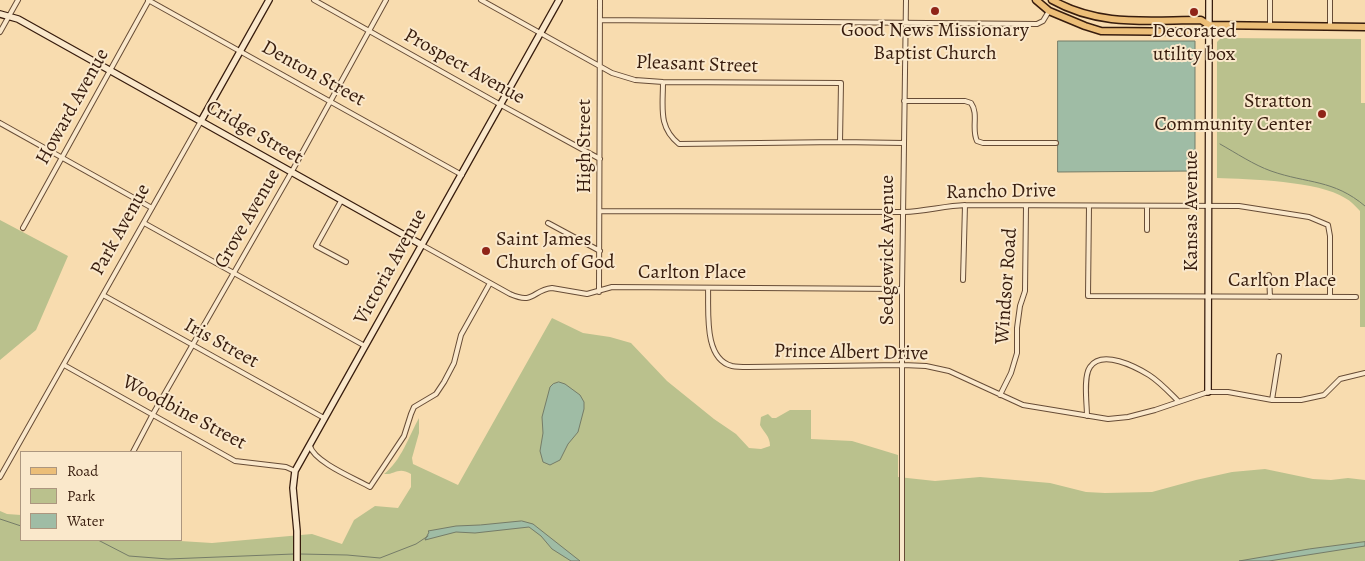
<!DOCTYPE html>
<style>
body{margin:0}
#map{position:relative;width:1365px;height:561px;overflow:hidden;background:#f8dcaf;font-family:Alegreya,serif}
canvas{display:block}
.legend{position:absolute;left:20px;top:451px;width:162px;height:90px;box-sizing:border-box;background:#fae8cb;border:1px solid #ac967f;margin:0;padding:6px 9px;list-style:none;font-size:15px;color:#371c0d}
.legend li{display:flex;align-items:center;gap:10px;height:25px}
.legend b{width:25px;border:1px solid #ac967f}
</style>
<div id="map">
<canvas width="1365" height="561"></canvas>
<ul class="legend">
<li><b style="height:6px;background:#ecbe78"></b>Road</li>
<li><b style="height:14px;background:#bac18d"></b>Park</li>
<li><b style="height:14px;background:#9fbca5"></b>Water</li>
</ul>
</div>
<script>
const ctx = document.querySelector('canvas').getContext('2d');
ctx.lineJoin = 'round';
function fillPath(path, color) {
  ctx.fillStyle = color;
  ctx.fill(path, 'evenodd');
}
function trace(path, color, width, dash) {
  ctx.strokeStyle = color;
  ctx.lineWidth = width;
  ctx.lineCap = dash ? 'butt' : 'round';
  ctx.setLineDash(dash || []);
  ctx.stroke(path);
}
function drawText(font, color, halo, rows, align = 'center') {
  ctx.font = font + ' Alegreya,serif';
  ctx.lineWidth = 4;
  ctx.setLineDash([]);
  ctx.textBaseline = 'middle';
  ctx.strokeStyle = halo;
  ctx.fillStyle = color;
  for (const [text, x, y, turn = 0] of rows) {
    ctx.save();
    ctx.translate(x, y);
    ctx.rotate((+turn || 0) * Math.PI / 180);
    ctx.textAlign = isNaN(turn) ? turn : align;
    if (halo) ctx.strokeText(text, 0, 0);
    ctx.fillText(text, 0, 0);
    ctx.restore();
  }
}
const green = new Path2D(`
 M1221,38L1361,39V103H1365V327H1360V211C1355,206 1351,201 1345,198C1319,181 1249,179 1217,178V42Z
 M0,220L68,256L36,330L0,360Z
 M552,318L583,333L610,337L631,343L667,381L714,419L736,434L749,448L761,449L770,446C770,436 764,433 760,425L761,417L768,414L772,418H776L790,410H811V439L852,441L898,455V477L935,481L980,477L1050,483L1086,492L1105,493L1152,492L1196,480L1232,472L1265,469L1313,479L1331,480L1348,478L1365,480V561H0V511L7,514L21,515V540H164L212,543L312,534L342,544L354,520L375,506L398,508L411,487V474C398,466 395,475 384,474C401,461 409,436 419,418V433L412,458L413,464L458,485Z`);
const water = new Path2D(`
 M1058,41H1195V171L1058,172Z
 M559,382L565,384L580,395L584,402V409L578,432L568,444L560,460L550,465L543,462L540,451L543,433L542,417L550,387L553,384Z
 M522,521L533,524L580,561H571L552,549L541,536L529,527L475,533L456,532L425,540L429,532L428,531L456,526L480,525Z
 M1365,542V546L1269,561H1239L1309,549Z`);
const stream = new Path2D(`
 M1220,144C1236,153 1254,165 1271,171C1308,184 1333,179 1365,206
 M0,519L21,526
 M98,540L129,556L168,559L294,554
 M300,554L347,555L380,558L416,544L428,536`);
const street = new Path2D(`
 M148,0L462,175
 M314,0L501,105L600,159
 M481,0L612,73L635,80L663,82L841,83L840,142
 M601,20L1037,24L1043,21L1049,11
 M1270,26V0
 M1330,27V0
 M0,32L18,0
 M663,82C663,108 658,127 679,144L840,142L904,143
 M904,101H965L971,103C979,114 971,129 977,141L983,143H1056
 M0,123L152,208
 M341,201L316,246L346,262
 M1089,206L1088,296L1356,297
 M600,211L904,212C925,211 945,206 965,205L1239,206L1309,217L1328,225L1330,236V296
 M144,223L365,346
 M548,223L600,251
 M23,228L149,0
 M1147,230V206
 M422,245L510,294C535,305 532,290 552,288L587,294L612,287L902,289
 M1269,275L1270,297
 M963,280L965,205
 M708,288C709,310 703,359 732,366C737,367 743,367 748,367L903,365L926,366L949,371L1023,405L1108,419L1128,417L1155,410L1208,392H1228L1272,400H1301L1324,395L1340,379L1365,373
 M599,292L600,0
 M103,295L324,418
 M64,365L235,461L286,467L295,471
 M1000,395L1011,373L1017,353V328L1020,306L1025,291L1026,206
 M1272,400L1279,356
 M1087,416C1087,404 1083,377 1090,367C1102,349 1136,367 1149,375C1160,382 1169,392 1178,401
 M310,446C314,462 356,479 370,487L404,436L411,414L414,407L436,394L444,382L454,363L461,335L490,283
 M133,452L153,414L291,173L386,0
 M0,477L201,121
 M902,561V289L906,0`);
const secondary = new Path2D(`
 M0,14L18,19L422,245
 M201,121L269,0
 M1208,392L1209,0
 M297,561V531L293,488L295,471L559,0`);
const primary = new Path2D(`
 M1036,0L1049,11L1085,26L1101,31L1202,32L1209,25L1365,27
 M1052,0C1100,27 1147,20 1201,20L1209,25`);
const markers = [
 [935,11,5,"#8f2418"],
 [1194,12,5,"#8f2418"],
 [1322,114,5,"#8f2418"],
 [486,251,5,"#8f2418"]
];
const poiNames = [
 ["Good News Missionary",935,31],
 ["Baptist Church",935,54],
 ["Decorated",1194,32],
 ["utility box",1194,55],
 ["Stratton",1312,102,"right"],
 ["Community Center",1312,125,"right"],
 ["Saint James",496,240,"left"],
 ["Church of God",496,263,"left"]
];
const streetNames = [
 ["Pleasant Street",697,65,2],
 ["Prospect Avenue",464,67,29],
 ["Denton Street",313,74,29],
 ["Howard Avenue",73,107,-61],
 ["Cridge Street",254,133,30],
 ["High Street",585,146,-90],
 ["Rancho Drive",1001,192,-1],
 ["Kansas Avenue",1192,211,-90],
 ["Grove Avenue",248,219,-60],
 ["Park Avenue",121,230,-61],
 ["Sedgewick Avenue",888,250,-90],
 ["Victoria Avenue",391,267,-61],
 ["Carlton Place",692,273],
 ["Carlton Place",1282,281],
 ["Windsor Road",1007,286,-86],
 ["Iris Street",221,344,29],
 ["Prince Albert Drive",851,353,1],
 ["Woodbine Street",184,413,28]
];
fillPath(green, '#bac18d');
fillPath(water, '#9fbca5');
trace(water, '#757c68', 1);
trace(stream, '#757c68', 1);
trace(street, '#674c36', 6);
trace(secondary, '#371c0d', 8);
trace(primary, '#371c0d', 9);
trace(street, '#fae8cb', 4);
trace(secondary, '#fae8cb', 5.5);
trace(primary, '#ecbe78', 6);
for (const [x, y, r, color] of markers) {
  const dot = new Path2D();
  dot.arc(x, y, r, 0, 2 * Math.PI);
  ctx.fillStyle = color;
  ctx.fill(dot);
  trace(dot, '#fae8cb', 2);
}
drawText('20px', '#371c0d', '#fae8cb', poiNames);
drawText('20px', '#371c0d', '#fae8cb', streetNames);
</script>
